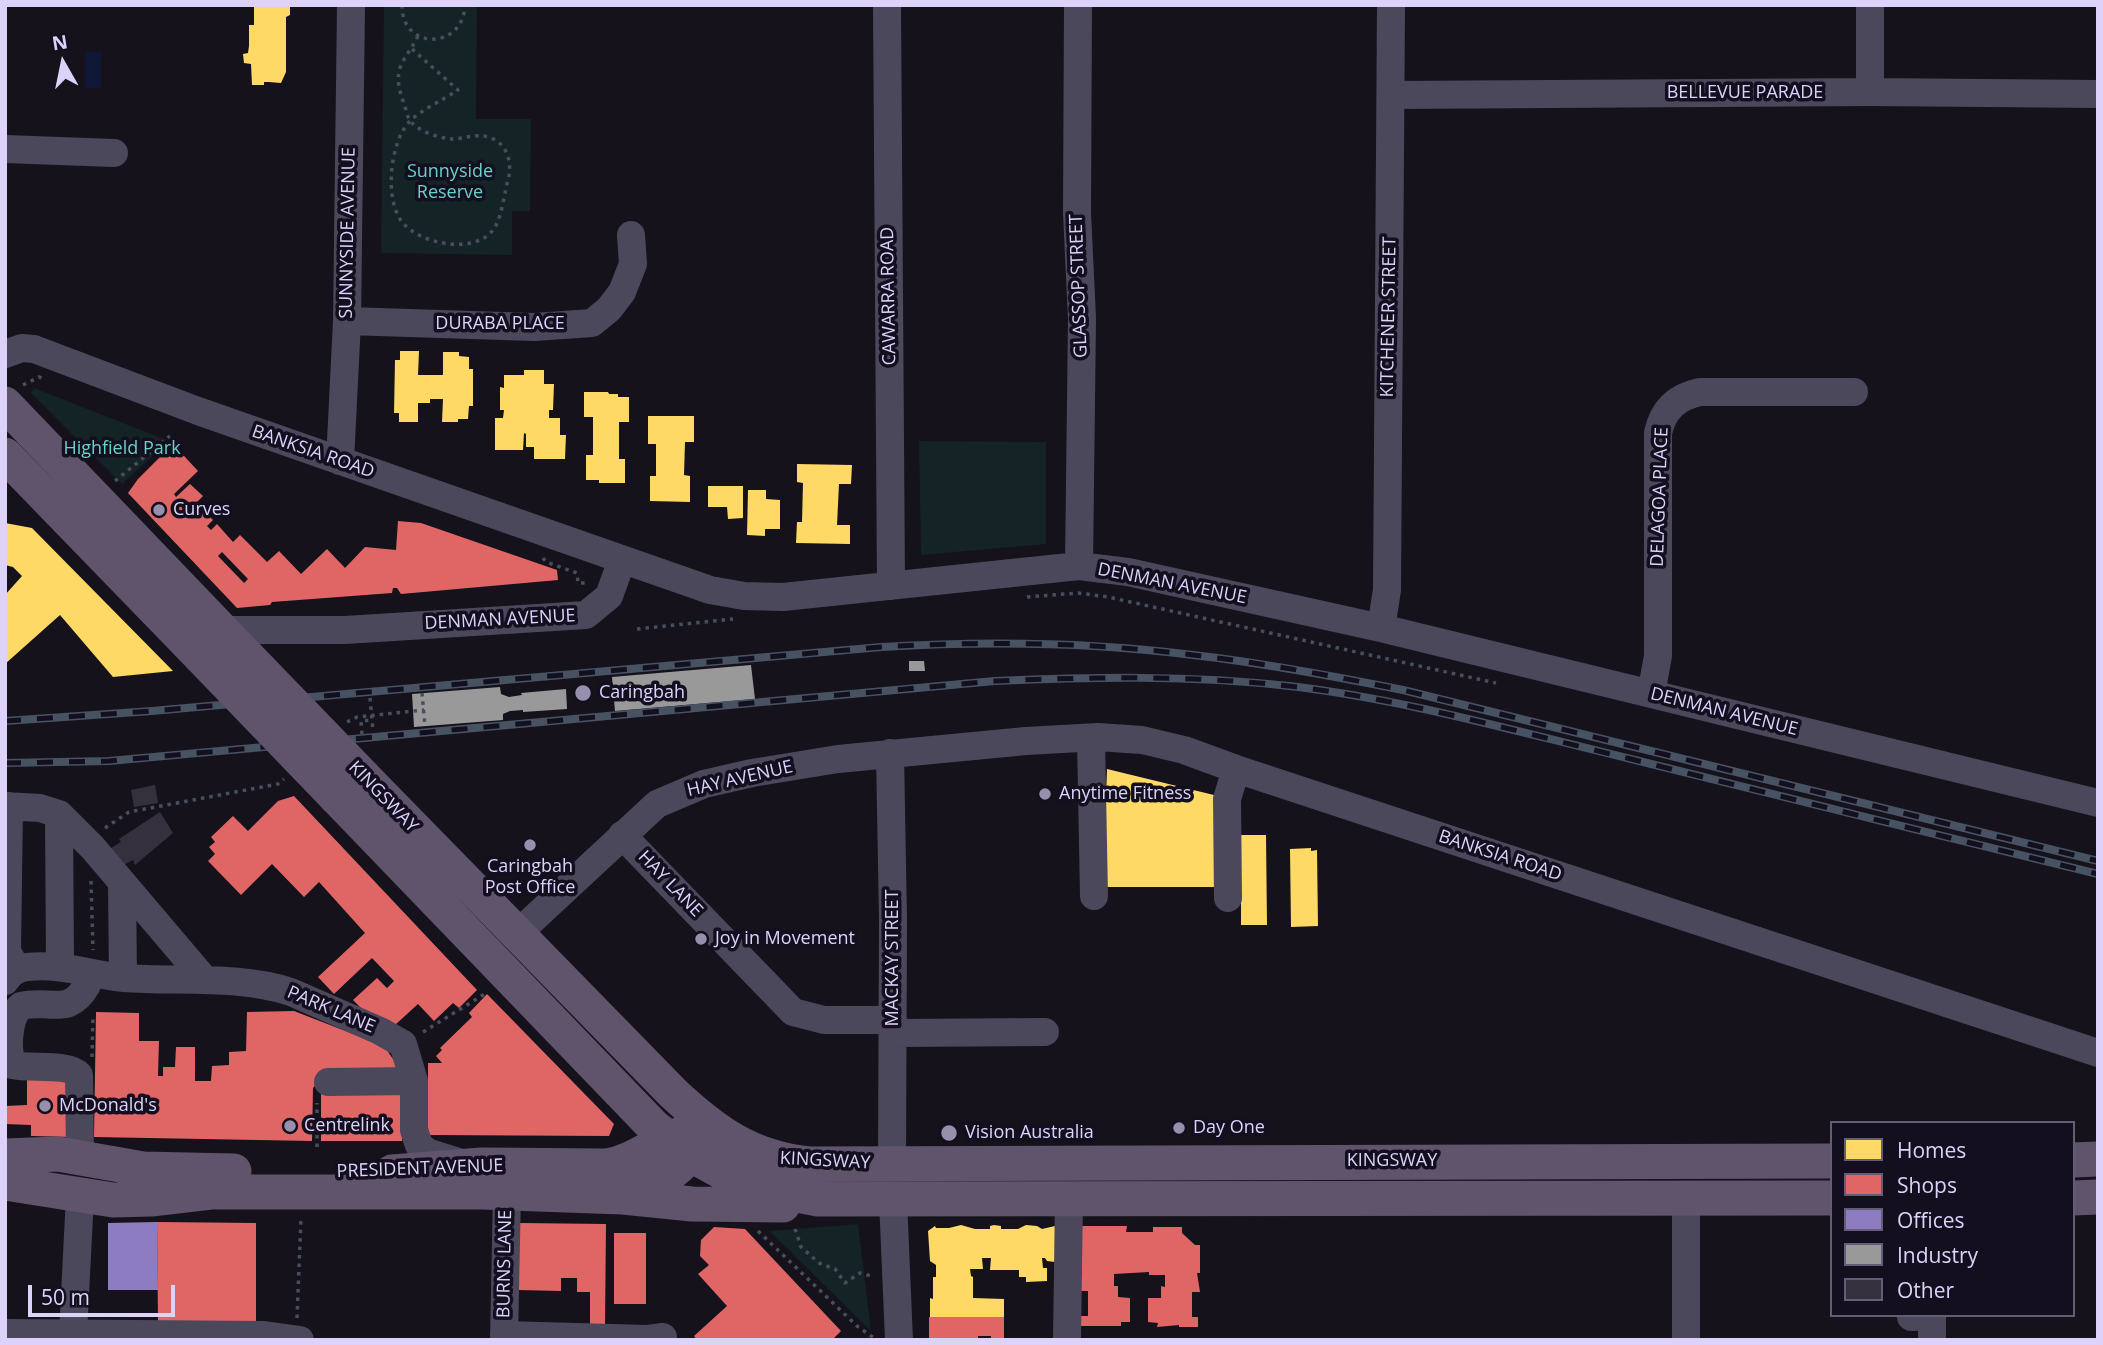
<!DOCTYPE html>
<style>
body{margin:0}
#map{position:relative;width:2103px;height:1345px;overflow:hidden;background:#15121c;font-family:"Open Sans",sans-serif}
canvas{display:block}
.frame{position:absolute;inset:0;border:7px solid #ddd2fa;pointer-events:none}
.legend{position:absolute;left:1830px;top:1121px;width:245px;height:196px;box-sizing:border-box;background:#140f1f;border:2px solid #645d77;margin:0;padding:9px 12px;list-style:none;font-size:21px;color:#ddd2fa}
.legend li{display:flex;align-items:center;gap:14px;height:35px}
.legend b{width:35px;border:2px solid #645d77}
.north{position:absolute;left:28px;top:28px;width:70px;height:70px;-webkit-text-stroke:5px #140f1f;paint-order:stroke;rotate:351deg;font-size:19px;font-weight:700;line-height:28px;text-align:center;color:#ddd2fa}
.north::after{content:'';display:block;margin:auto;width:24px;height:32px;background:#ddd2fa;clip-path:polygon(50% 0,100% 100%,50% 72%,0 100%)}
.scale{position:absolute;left:28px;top:1285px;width:147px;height:32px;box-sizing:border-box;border:4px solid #ddd2fa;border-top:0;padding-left:9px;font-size:21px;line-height:24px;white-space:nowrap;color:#ddd2fa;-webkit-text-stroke:5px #140f1f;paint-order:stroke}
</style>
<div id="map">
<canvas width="2103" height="1345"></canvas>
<div class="frame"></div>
<ul class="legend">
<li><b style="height:19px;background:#ffd966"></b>Homes</li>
<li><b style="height:19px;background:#e06666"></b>Shops</li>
<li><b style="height:19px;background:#8e7cc3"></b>Offices</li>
<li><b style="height:19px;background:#999"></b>Industry</li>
<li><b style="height:19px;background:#35303e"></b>Other</li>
</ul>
<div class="north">N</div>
<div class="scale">50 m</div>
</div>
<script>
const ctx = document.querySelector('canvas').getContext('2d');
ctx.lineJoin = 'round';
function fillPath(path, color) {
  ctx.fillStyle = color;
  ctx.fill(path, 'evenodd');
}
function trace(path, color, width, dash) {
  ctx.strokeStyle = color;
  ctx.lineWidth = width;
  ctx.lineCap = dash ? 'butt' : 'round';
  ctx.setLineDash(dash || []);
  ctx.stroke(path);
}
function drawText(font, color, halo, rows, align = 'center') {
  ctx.font = font + ' "Open Sans",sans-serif';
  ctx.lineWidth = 7;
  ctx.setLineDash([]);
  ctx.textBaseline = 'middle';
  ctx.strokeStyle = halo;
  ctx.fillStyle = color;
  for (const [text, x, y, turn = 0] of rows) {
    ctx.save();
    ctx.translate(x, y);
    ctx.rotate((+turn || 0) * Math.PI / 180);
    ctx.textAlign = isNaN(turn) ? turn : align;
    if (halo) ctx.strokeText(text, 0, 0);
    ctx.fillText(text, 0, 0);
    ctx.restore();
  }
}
const green = new Path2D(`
 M384,5H477L476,119H531L530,211H512V255L381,253Z
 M34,388L169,441L122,484L31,393Z
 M919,441L1046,442V544L921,555Z
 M858,1224L871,1331L769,1231Z`);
const water = new Path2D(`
 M85,52H101V88H85Z`);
const homes = new Path2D(`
 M254,5H290V15L286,17V72L281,83L269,82H264V85H252L251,64L244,63L243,54L248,53L249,46V25H254Z
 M400,351H419L418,375H443V352H459V356L469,357V369H473V406H469L468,419H458V422H442L443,399H430V403H418V422H399V413H394L395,360H400Z
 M524,370H544V384H554L553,410H549V418H560V435H566L565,459H534V447H526V434L524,433L523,450H495V418H503L504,410H500V387L504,388V375H524Z
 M584,392H608L609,394H618V397H629V422H619V459H625V483H599V480H586V455H593V417H584Z
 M648,416H694V442H685L684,475L690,476V502L650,501V476H656V444H648Z
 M797,464L852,465L851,484H839L837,525H850V544L796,543L797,522H802L803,483L797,482Z
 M708,486H743V518L728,519L727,507H708Z
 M748,490H766V499L780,500V529H765V536L747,535Z
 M5,523L32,528L173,671L113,677L60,615L5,664V595L22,576L13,567L5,565Z
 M1107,769L1218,796L1219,887H1103Z
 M1241,835H1266L1267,925H1241Z
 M1311,848V851L1317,850L1318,926L1291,927L1290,849Z
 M961,1225L975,1229H990V1226L994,1225L1001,1226V1229H1018L1026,1225L1037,1226L1042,1229L1055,1226V1262L1047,1261L1045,1258H1042L1043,1268H1047V1281L1026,1282V1277H1019V1270H990L991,1258H982L983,1269H970L971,1276L973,1277V1298L1004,1299V1317H930V1298L933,1299V1277H936V1265L930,1261L928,1231L935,1226L936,1228H949Z
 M734,1235L821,1326L809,1340H788L710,1257Z`);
const shops = new Path2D(`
 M173,444L198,471L174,494L176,497L190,484L203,496L196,503L213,520L207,526L211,530L217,524L233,542L240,535L267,562L279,551L301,574L327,549L345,568L365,547L396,550L398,521L421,523L557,570L558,580L401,594L397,588H393L392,593L272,602L270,605L237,608L128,493L138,479ZM222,552L248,579L244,583L218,556Z
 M294,796L477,990L459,1008L453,1003L434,1021L418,1004L395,1025L365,1012L353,1000L377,978L387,988L394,981L372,958L334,994L318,977L365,933L319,882L304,897L272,864L241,895L208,861L215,854L209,847L215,842L211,837L233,816L248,831L278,801Z
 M487,994L614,1124L609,1136L428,1135V1063H442L436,1056L442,1050L440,1048L472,1017L469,1013Z
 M294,1011L384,1046L402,1072L320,1080L313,1088L312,1141L94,1137L96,1012L139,1013V1041H159L158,1076H163V1067H175L176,1047H195V1081H211L212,1066L229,1065V1052L246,1051L247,1012Z
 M27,1074L73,1075V1137L31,1136V1125L5,1124V1106L27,1105Z
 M321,1091H402V1141H321Z
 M157,1222L256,1223V1323L158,1322Z
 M519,1223L606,1224L605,1326H590V1292H577V1278H561V1291L518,1290Z
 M1080,1226H1127L1126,1232H1153V1227H1182V1233L1195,1245H1200V1273H1197L1200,1292H1192V1317H1198V1327H1179V1325L1157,1327L1158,1323L1148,1322V1298H1161V1286L1165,1287V1275H1149V1272L1114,1274V1286H1118V1297L1130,1298V1322H1121V1326H1080V1316H1088V1291H1079L1082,1272H1080Z
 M714,1227L745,1229L841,1331L832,1340H697L694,1336L727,1306L698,1274L709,1265L700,1256L701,1240Z
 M614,1233H646V1304H614Z
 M929,1317H1004V1340H991V1336H978V1340H929Z`);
const offices = new Path2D(`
 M157,1222L158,1290H108V1223Z`);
const industry = new Path2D(`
 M909,661H924L925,671H909Z
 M751,665L755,699L615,711L612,677Z
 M500,687L501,694L509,697L522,695L521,693L566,689L567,709L523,712V710L510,711L503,714V720L414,727L412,694Z`);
const building = new Path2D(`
 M155,785L158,803L134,807L131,790Z
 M160,812L173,833L135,865L133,860L122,866L111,848L121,842L119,839Z`);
const path = new Path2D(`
 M402,5C401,50 463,51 465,5
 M412,49L458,90C443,100 422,109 409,122C390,143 384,199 402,222C420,244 474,255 493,230C502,218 504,194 508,180C513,163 507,142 488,137C475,133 464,139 452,139C439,138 416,131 409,119C407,115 406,109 404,104C400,91 396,82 400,68C404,57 413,47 418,36
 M23,385L39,377L42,378
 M115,481L170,436
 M543,558L546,562L577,573L578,583H588
 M1027,597L1078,593L1108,597L1496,683
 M637,629L733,619
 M422,693L425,726
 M370,698L373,731
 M347,722L357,717L424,710
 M362,734L361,721L372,720
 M105,828L129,812L278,784L284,779
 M91,881L93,950
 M423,1032L488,992
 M92,1057L93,1015
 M317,1147V1103
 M795,1229L801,1247L819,1263L835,1269L845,1283L860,1273L871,1276
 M758,1231L857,1326L874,1338
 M297,1318L301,1218`);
const minor = new Path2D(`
 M887,5L891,586
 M1078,5L1077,213L1082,318L1079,566
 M1870,5V92
 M1391,95L1870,92L2098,94
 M5,149L114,153
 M347,321L534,327L592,323L609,309L622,292L633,264L631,235
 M5,354L22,348L34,349L198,411L710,590L744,596L783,597L1079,566L1128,572L1381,628L2098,803
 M340,461L347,321L351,5
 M1381,628L1387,590L1391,5
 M221,630H345L586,615L609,596L622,560
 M1651,694L1658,656V433C1663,410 1676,397 1700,392H1854
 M1091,738L1094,896
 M890,753L893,920L892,1164
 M5,806L40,808L59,814L93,848L205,980
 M9,806L7,951L17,970
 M59,814L60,967
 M622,835L793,1012L824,1020H893
 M122,884L123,978
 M1228,898L1227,799L1236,769
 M517,934L657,804L704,784L752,773L838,759L1026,741L1098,737L1142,740L1184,750L1236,769L2098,1053
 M5,981C10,973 17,968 27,967C60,963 92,975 124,978C179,982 238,975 291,992L380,1031L403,1044L414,1081V1130L419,1145L427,1152L462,1163
 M893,1033L1045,1032
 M328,1082L414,1081
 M80,1156L79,1075C69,1063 30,1069 13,1065C6,1050 8,1017 21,1006C51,999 69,1017 87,985
 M1686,1198V1340
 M893,1200L899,1340
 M1911,1317L1932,1316V1340
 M5,1333L264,1335L300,1340
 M73,1334L80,1196
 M504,1335L648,1339L663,1337
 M504,1340L507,1192
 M1067,1340L1069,1197`);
const major = new Path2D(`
 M5,404L245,654
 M5,455L201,657
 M363,776L673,1093C716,1133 751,1158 810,1164L1832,1161
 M336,797L654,1127L691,1155L731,1177L777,1191L818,1199L1832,1198
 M5,1156L58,1154L143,1169L234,1171
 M2073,1160L2098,1159
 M392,1172L482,1165L607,1166C637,1161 659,1139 688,1132
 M5,1183L113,1200L151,1199L211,1192H481L623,1197L692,1204L783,1205
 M623,1197C659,1188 684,1165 706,1137
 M2073,1198L2098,1197`);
const rail = new Path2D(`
 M5,721L152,711L881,647C985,641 1090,642 1193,655C1264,663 1333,676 1403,690L2098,861
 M5,763L109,761L995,681C1093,677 1190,675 1289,686C1404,699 1518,732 1631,759C1787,798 1942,836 2098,874`);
const majorBridge = new Path2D(`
 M245,654L363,776
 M201,657L336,797`);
const markers = [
 [159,510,7,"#978fac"],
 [583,693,9,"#978fac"],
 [1045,794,7,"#978fac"],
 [530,845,7,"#978fac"],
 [701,939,7,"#978fac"],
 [45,1106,7,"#978fac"],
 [290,1126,7,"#978fac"],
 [1179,1128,7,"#978fac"],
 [949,1133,9,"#978fac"]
];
const streetNames = [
 ["BELLEVUE PARADE",1745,93],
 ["SUNNYSIDE AVENUE",348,233,-89],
 ["GLASSOP STREET",1079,286,-92],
 ["CAWARRA ROAD",889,296,-91],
 ["KITCHENER STREET",1389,317,-89],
 ["DURABA PLACE",500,324],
 ["BANKSIA ROAD",313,452,19],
 ["DELAGOA PLACE",1660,497,-88],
 ["DENMAN AVENUE",1172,584,11],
 ["DENMAN AVENUE",500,620,-3],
 ["DENMAN AVENUE",1724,712,14],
 ["HAY AVENUE",740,779,-13],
 ["KINGSWAY",383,797,46],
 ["BANKSIA ROAD",1500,856,18],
 ["HAY LANE",670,884,46],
 ["MACKAY STREET",893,958,-90],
 ["PARK LANE",331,1010,23],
 ["KINGSWAY",825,1161,3],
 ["KINGSWAY",1392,1161],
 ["PRESIDENT AVENUE",420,1169,-2],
 ["BURNS LANE",505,1264,-89]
];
const parkNames = [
 ["Sunnyside",450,172],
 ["Reserve",450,193],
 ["Highfield Park",122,449]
];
const poiNames = [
 ["Curves",173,510],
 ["Caringbah",599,693],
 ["Anytime Fitness",1059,794],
 ["Caringbah",530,867,"center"],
 ["Post Office",530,888,"center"],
 ["Joy in Movement",715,939],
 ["McDonald's",59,1106],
 ["Centrelink",304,1126],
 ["Day One",1193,1128],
 ["Vision Australia",965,1133]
];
fillPath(green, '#132326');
fillPath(water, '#0f1736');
fillPath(homes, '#ffd966');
fillPath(shops, '#e06666');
fillPath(offices, '#8e7cc3');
fillPath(industry, '#999');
fillPath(building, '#35303e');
trace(path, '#484f5c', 3.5, [3.5, 5]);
trace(minor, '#4c485b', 28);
trace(major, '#60536c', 35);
trace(rail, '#475363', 8);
trace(rail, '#140f1f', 5, [16]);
trace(majorBridge, '#60536c', 35);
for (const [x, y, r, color] of markers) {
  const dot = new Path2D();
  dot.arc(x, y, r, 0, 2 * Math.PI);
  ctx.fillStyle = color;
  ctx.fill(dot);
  trace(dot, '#140f1f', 2.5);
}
drawText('18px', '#ddd2fa', '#140f1f', streetNames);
drawText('18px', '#67d2c8', '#140f1f', parkNames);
drawText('18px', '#ddd2fa', '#140f1f', poiNames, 'left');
</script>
